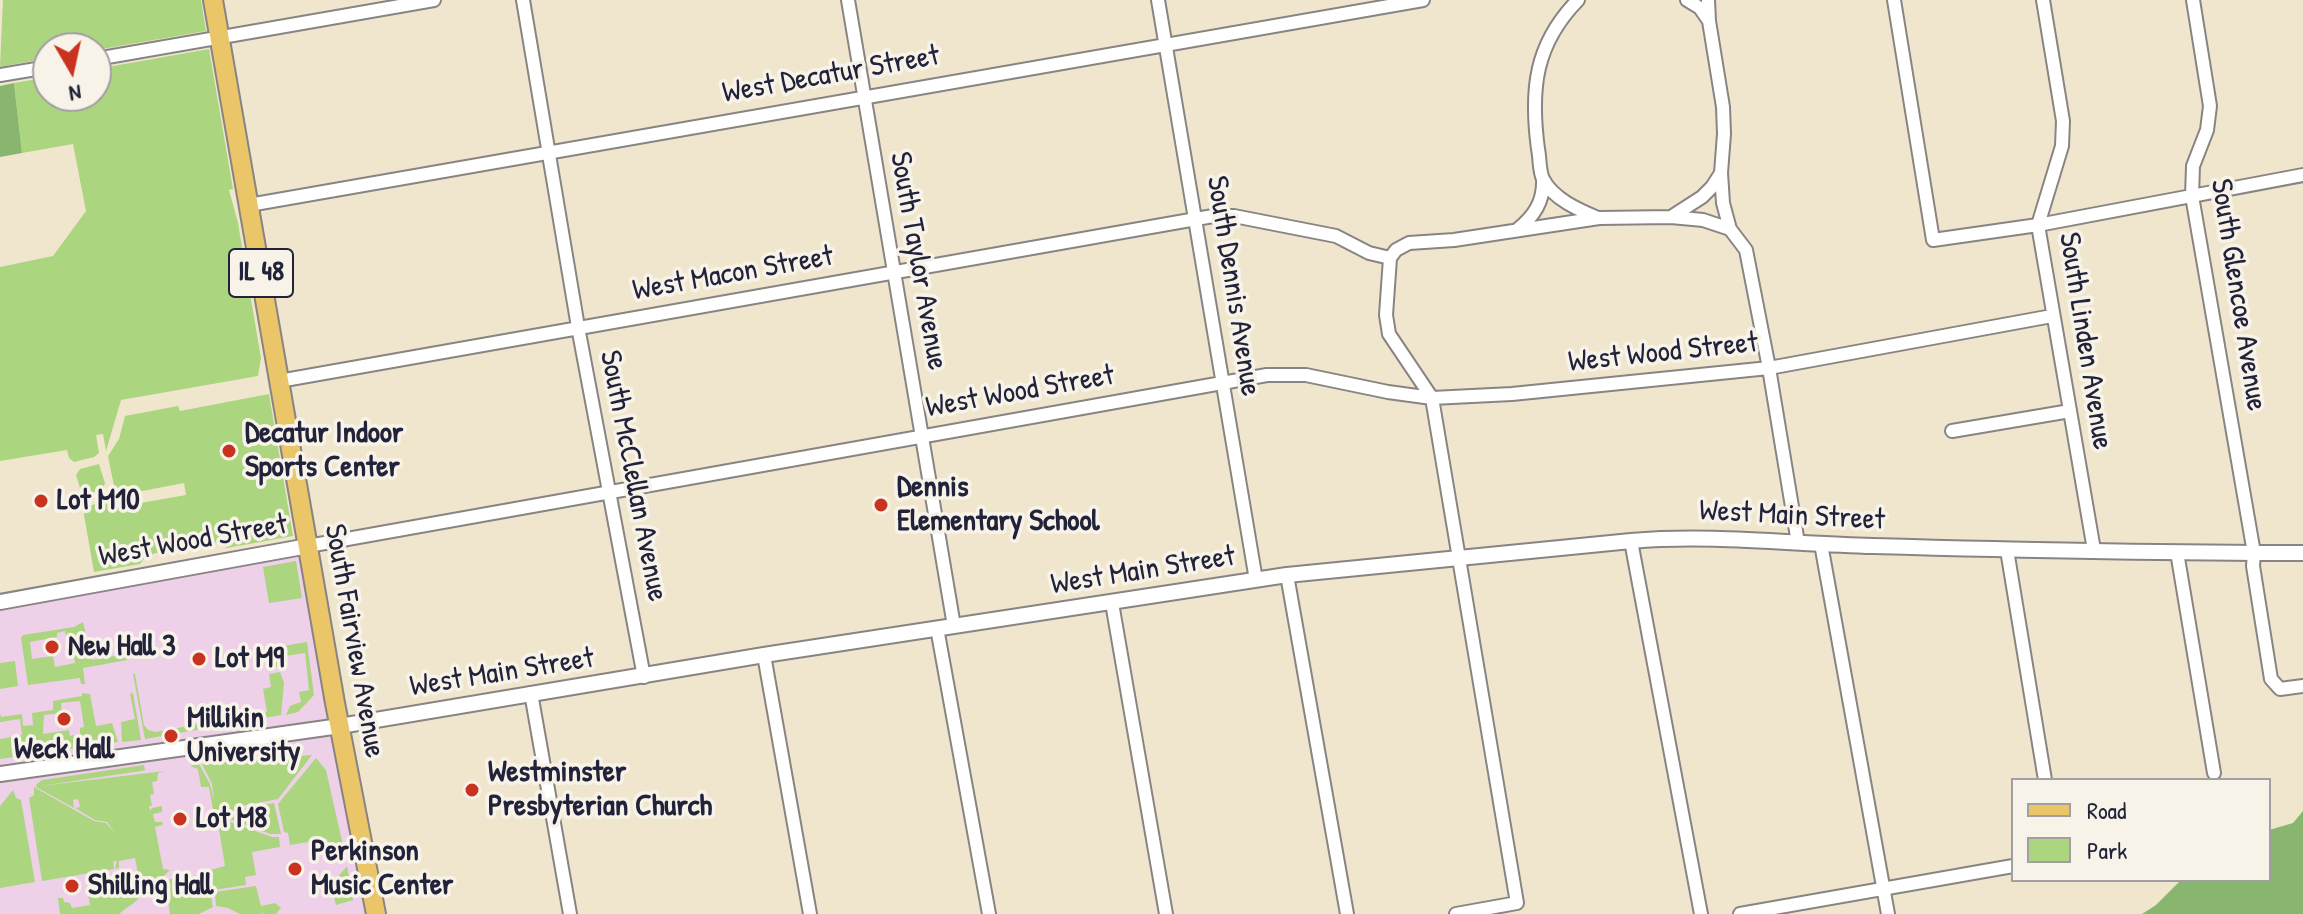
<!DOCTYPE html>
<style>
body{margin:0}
#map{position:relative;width:2303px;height:914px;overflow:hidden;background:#f0e6cd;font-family:"Patrick Hand",sans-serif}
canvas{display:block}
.legend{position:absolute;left:2011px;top:778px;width:260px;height:104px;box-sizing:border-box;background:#f7f3e8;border:2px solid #a29fa3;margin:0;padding:10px 14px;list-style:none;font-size:24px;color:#22223b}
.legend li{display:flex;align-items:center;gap:16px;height:40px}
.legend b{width:40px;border:2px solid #a29fa3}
.north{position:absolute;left:32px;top:32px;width:80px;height:80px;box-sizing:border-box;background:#f7f3e8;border:2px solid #a29fa3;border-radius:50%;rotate:171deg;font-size:22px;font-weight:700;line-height:32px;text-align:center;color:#22223b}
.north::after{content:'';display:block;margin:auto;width:28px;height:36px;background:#c8321e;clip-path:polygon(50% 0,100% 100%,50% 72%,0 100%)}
</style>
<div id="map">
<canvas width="2303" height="914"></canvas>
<ul class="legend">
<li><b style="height:10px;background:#eac669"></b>Road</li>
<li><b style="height:22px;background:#acd580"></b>Park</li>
</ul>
<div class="north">N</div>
</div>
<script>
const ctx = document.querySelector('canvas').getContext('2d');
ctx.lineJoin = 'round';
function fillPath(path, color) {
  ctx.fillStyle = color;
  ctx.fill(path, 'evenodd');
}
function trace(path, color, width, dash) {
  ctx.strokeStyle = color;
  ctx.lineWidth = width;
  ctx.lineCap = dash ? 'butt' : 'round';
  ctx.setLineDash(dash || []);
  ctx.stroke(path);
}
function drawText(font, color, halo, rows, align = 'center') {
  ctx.font = font + ' "Patrick Hand",sans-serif';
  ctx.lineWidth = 7;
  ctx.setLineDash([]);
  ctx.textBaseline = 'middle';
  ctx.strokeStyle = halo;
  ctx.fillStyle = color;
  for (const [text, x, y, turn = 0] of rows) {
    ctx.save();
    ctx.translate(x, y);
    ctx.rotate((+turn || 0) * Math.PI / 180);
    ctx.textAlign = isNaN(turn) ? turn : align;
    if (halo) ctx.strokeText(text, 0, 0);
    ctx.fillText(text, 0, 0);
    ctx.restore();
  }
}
const built = new Path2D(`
 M308,546L376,914H0V602Z`);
const green = new Path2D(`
 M3,0H201L206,31L96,50L48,48V58L0,67Z
 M209,49L233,189L229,190L238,223L261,358L258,376L121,400L106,451L103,434L96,435L99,453L94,457L74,462L69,458L67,450L0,461V267L53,256L86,211L73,144L22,153L14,83L48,77V96H96V69Z
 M269,394L293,536L227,548L214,542L193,549L191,543L160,549V552L146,556L140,564L94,572L84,515C86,503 98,504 108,502L112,508L186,495L184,483L116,496L108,456L119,439L125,416L178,406L180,411Z
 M99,464L105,483L103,489L92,493L81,491L76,475L80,469Z
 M296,561L302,598L269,603L263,567Z
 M83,622L92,660L126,654L127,660L83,668L85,684H81L80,678L28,685L21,638L23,635L74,627ZM65,631L66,636H71L75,663L55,667L53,656L32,659L30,642L57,637V633Z
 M307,642L314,695L298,712L286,715L290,706L301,702L299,692L309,690L305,653L278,657L279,666L268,668L265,649Z
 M15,661L18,686L0,689V663Z
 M280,672L284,683L281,715L145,739L133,674H135L144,725L148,730L155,732L267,712L263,689L271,687L269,674Z
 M82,693L90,694L96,726L112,723L118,742L0,759V739L22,735L20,719L0,722V713L1,717L22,714L23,726L33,725L32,713L53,710V701L82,696ZM80,701L84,727L80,728V734L70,736L69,730L43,734L44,715L62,713L61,703Z
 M133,693L141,740L122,742L121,722L135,719L130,694Z
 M312,755L278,799L246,805L221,817L216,814L215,821L207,823V818L214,816L209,787H201L198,769L190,766L199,764L210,784L214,800L212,784L202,764Z
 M316,758L326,770L344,850L329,852L327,839L290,845L288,833L284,832L278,804Z
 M144,765L145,770L141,771L40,786L165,771L158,773L157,781L152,782L154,794L150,795L152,806H149L150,811L152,808L162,806V812L153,814L155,822H163L162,825L155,827L163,869L170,870C161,878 152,889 138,895L141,896C134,904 127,907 119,914H60L58,898H63L64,902L70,903L72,908L90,905L88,894L123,888L125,894L128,892L125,887L140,885L135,858L119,861V868L115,869L117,860L114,862L113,860L114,869L42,881L29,798L34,795V787L94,821L106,823L115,833L107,822L95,820L75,808L80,807L78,799L73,800L74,808L36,787L37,784L42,780Z
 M13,790L16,798L21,800L35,882L0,888V806Z
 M274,803L281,834H270L227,818L246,808Z
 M230,822L272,837H279L280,847L252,852L256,875L245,877L246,885L214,890L210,870L225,866L218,823Z
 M347,866L353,900L336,905L332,890L338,889L337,878Z
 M207,874L213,907L199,914H170L165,880Z
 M256,886L261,906L275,903L281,908L276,914H263L262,911V914H240L228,908L216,906L215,892Z`);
const forest = new Path2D(`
 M14,83L22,153L0,157V86Z
 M2303,811V914H2142L2156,905L2181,880H2269V830L2293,823Z`);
const minor = new Path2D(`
 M523,0L578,327L644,677
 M848,0L954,626
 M1158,0L1256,580
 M1578,0C1535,44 1530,89 1538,149C1540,158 1539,171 1543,179C1553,199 1579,210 1598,218
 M1687,0L1700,8L1709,21L1723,107L1724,134L1721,173L1723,203L1730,229L1746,250L1769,368L1798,543
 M1708,0L1709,21
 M1894,0L1933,240L2038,225L2303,175
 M2043,0L2063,121L2062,146L2038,225L2094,550
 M2193,0L2210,106L2207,130L2193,166L2192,196L2254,553L2253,566L2271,679L2280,689L2303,686
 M96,59L434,0
 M0,75L48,67
 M249,205L1423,0
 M1671,217L1703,220L1730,229
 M1517,230C1534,216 1544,202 1543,179
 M1390,258L1386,315L1389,334L1432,398L1517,903L1456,914
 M279,381L1213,216H1234L1336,236L1369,253L1390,258L1396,250L1409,243L1454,240L1599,218L1671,217L1702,197L1712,187L1721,173
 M1952,431L2070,411
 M1631,541L1701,914
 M1821,544L1888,914
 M308,546L1267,375H1306L1388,392L1432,398L1512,394L1769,368L2052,316
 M2007,550L2045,780
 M2177,552L2214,773
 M1287,575L1347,914
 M1112,603L1166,914
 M937,628L989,914
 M764,655L810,914
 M531,693L570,914
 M1740,914L2013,866`);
const tertiary = new Path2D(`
 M0,602L308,546
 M0,774L340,726L764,655L1287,575L1631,541C1712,534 1792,544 1873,546C2016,550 2160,553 2303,553`);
const primary = new Path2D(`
 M213,0L335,703L376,914`);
const markers = [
 [229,451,8,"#c8321e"],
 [41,501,8,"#c8321e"],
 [881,505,8,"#c8321e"],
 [52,647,8,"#c8321e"],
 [199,659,8,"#c8321e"],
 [64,719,8,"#c8321e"],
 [171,736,8,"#c8321e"],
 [472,790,8,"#c8321e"],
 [180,819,8,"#c8321e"],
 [295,869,8,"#c8321e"],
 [72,886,8,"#c8321e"]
];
const shields = [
 [261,273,64]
];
const shieldNames = [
 ["IL 48",261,273]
];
const streetNames = [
 ["West Decatur Street",831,75,-10],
 ["South Taylor Avenue",918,261,80],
 ["West Macon Street",733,274,-10],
 ["South Dennis Avenue",1233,286,81],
 ["South Glencoe Avenue",2238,295,81],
 ["South Linden Avenue",2085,341,81],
 ["West Wood Street",1663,353,-6],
 ["West Wood Street",1020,392,-10],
 ["South McClellan Avenue",633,476,79],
 ["West Main Street",1792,516,3],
 ["West Wood Street",193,541,-10],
 ["West Main Street",1143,571,-9],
 ["South Fairview Avenue",354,641,80],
 ["West Main Street",502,673,-9]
];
const poiNames = [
 ["Decatur Indoor",245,434],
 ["Sports Center",245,468],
 ["Dennis",897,488],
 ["Elementary School",897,522],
 ["Lot M10",57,501],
 ["New Hall 3",68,647],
 ["Lot M9",215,659],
 ["Millikin",187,719],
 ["University",187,753],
 ["Weck Hall",64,750,"center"],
 ["Westminster",488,773],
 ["Presbyterian Church",488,807],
 ["Lot M8",196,819],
 ["Perkinson",311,852],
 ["Music Center",311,886],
 ["Shilling Hall",88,886]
];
fillPath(built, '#eed0e8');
fillPath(green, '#acd580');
fillPath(forest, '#89b66e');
trace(minor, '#898484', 16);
trace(tertiary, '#898484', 18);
trace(primary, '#898484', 22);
trace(minor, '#fff', 12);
trace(tertiary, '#fff', 14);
trace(primary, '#eac669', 18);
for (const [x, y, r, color] of markers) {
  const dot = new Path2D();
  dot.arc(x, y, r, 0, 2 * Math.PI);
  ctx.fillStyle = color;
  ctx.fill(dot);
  trace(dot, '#f7f3e8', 3);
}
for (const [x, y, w] of shields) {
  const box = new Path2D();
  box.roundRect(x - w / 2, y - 24, w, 48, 6);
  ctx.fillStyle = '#f7f3e8';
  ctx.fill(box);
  trace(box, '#22223b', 2);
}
drawText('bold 28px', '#22223b', null, shieldNames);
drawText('30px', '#22223b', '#f7f3e8', streetNames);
drawText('bold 30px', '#22223b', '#f7f3e8', poiNames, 'left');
</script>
